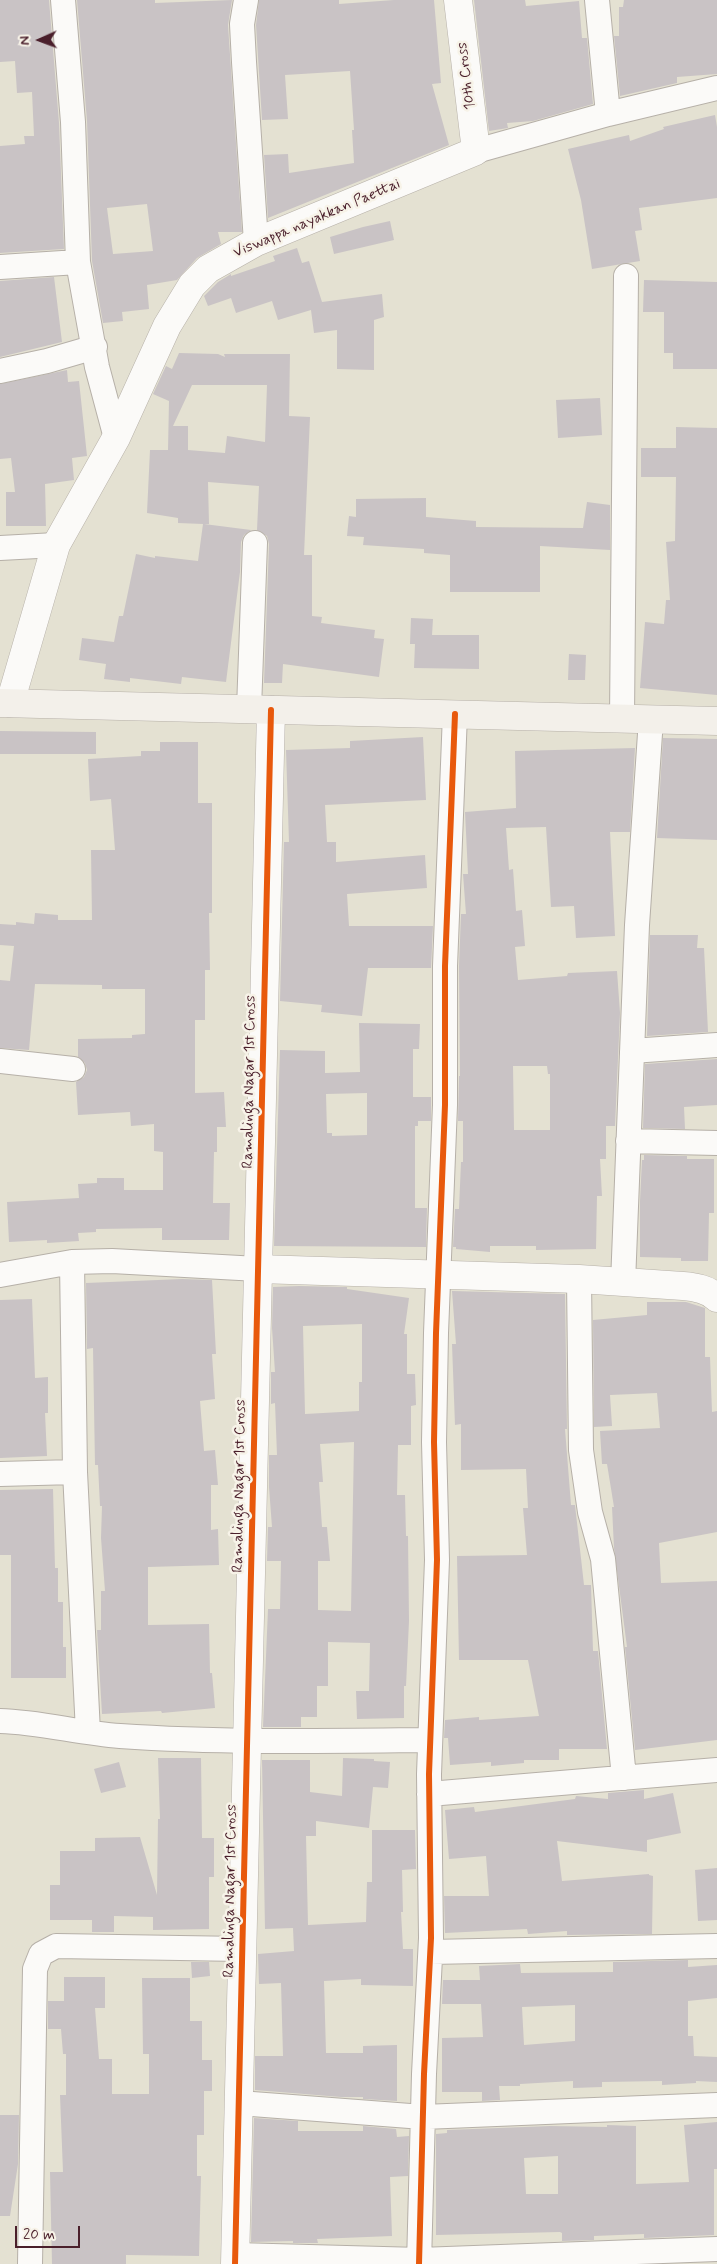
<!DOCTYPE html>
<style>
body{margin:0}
#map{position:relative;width:717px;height:2264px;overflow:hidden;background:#e4e1d2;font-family:Mynerve,sans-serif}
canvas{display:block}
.north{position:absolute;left:15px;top:15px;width:50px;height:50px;-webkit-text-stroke:4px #f7f3e8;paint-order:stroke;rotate:268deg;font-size:14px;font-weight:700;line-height:20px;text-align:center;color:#4a1f2b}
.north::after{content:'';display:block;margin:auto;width:18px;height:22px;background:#4a1f2b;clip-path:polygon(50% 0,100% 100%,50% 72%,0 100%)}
.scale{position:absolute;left:15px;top:2226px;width:65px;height:22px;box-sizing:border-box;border:2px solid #4a1f2b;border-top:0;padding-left:6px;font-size:15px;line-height:18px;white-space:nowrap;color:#4a1f2b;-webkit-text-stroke:4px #f7f3e8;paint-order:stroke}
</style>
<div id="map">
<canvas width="717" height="2264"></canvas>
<div class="north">N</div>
<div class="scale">20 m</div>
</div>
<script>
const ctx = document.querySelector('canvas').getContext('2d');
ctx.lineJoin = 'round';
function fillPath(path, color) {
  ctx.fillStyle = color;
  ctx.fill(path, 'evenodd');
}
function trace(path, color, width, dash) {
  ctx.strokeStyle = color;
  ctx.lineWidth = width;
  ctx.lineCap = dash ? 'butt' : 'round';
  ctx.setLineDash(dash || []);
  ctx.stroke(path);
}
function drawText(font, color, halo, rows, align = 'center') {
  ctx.font = font + ' Mynerve,sans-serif';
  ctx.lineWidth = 5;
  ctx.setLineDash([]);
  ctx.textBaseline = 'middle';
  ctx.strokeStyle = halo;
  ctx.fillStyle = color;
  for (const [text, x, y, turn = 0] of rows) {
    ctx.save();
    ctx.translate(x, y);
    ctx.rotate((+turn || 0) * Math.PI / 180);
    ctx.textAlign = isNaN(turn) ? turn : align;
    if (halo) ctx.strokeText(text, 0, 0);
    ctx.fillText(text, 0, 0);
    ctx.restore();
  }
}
const building = new Path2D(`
 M0,0H49L59,123L64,249L0,253V146L25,144L24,136H34L32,92L17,93L15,61L0,62Z
 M77,0H155V3L232,0L228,25L242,232H218L221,244L197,258L177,280L147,285L149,309L122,312L123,321L103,323L92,261L87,121ZM147,204L153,251L113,254L107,208Z
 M259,0H339V4L394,0H434L441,83L432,84L449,145L268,218L264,155L288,154L289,173L354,163L352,130H354L350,71L285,75L288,119L262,120L256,25Z
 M474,0H525L526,6L579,1L582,38H587L593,104L533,121L507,123L508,128L489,131Z
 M624,0H717V74L677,77V83L620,96L614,36H619V7H623Z
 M715,115L717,127V198L639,208L642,230L635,231L640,261L592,269L581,200L568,149L629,135L630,141L664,129L663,127Z
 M390,221L394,240L334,254L330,237L363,227Z
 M297,248L302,263L309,261L322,302L382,294L384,317L374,320V370L337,369V330L314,333L311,310L278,320L272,301L236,313L231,298L208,306L204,296L218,282L231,274V276L275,261L273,256Z
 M54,277L62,342L0,357V281Z
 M644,280L717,282V369H673V353H664V312H643Z
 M179,353L218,354L225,357L224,354H290L289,416L310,417L304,555H312V616L322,617L321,623L375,630L374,638L384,639L379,677L283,664L282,683H264L269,544L267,536L257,530L259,486L208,482L209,524H204L251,530L244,535L241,542L240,572L226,682L182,677L181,684L130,678V682L104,679L106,664L79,660L82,638L114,642L119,616H123L136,554L155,558V556L198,561L203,524L178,523V518L147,513L150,450H168L169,401L153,394L166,366L172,369ZM192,385H267L265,442L227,436L225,453L188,450V426H173Z
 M67,370L68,382L79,381L87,456L72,458L74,480L45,484L46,526H6V492H15L11,458L0,459V384Z
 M600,398L602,435L558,438L556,400Z
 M676,427L717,428V695L640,688L645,622L664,624L666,600H670L666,542L675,541L676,477H641V448H676Z
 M426,498V517L476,521V527L583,528L587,502L610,505V550L540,546V592H450V555L424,553V549L363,545L364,537L347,536L349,516L356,517V499Z
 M411,618L433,619L432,635H479V669L414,668L415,644H410Z
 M569,654L586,655L585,680H568Z
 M0,731L96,732V754H0Z
 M423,737L426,800L325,805L327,842H336V862L425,855L427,888L347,894L349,926H433L431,968H368L362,1016L321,1012L322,1005L280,1001L284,842H289L286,750L350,748V741Z
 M663,738L717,739V840L657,838Z
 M160,742H198V803H212V913H209L210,970H205V1020H195V1093L224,1092L226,1127H217V1152H214L213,1203H230L229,1240H162V1228L96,1229V1232L78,1233L79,1241L47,1243V1240L9,1242L7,1202L79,1198L78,1184L97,1183V1178H124V1190H163V1152L154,1151V1124L131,1126L130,1112L78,1115L76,1082L84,1077L87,1070L85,1063L78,1057V1039L132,1038V1035L145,1034V989H102V985L35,984L29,1050L0,1048V980L10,981L14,946L0,945V924L16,925V922L34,924L35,913L58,915V920H92L91,850H115L111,799L90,801L88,759L141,756V751H160Z
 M635,748L630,832H610L615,936L576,938L574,906L551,907L546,827L506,828L509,870L513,869L516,911L522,910L525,946L515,947L518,980L567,976L568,973L617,971L620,1013L615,1126H606V1159H600L602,1196H597L596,1249L536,1250V1246H490V1252L456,1249V1247H453L455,1209H459L461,1162H463V1121H458L459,1076H460L459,966L461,914H466L463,874H468L465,812L516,808L515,751ZM513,1066H547L548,1074H550V1130H514Z
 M650,935H698L697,948H704L708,1032L647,1036Z
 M359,1023L420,1024L419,1049H413V1097H431V1121H418V1126H415V1208H427L426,1247L274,1246L280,1050L325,1051V1073L360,1072ZM367,1093V1135L332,1136V1133H327L326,1094Z
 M717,1059V1105L684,1107L685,1129L643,1128L645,1064Z
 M644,1155L687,1156V1159H714V1213H709L708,1261H681V1258L640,1257V1201L642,1160H644Z
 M182,1279L212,1280L216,1354H212L215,1399L200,1401L204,1451L215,1450L218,1485H211V1530L218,1529L219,1565L148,1567V1625L209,1624L210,1673H212L215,1708L162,1713L161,1711L102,1714L97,1630H101V1591H105L101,1538L102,1506H100L98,1465H95L93,1348L87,1349L86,1283Z
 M299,1286L347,1287V1289L409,1298L404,1334H407V1374H415L416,1405L411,1406V1445H398L397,1495H405L406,1536H408L409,1621L406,1686H404V1718L357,1719L356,1691H369L370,1643L328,1642V1686H317V1717H301V1727H263L268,1609H280L281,1561H267L268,1527H272L269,1487V1455H277L275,1403L271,1404V1372H275L272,1328L273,1287ZM362,1324V1382H359V1411L305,1414L303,1326ZM354,1442L351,1611L318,1610V1561H330L327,1527H322L319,1482H323L320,1444Z
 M452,1291L565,1294L567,1429H565L571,1505H575L584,1585H591L593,1651H598L607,1749H559V1760H524V1763L491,1766V1762L450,1765L448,1738H444L445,1720L479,1717V1720L539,1716L528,1660H459L457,1556L527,1555L523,1508H528L526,1469L461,1470V1424L455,1425L452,1344H456Z
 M32,1299L35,1378L48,1377V1413H45L47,1456L0,1458V1300Z
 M647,1302H686L705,1308V1357H710L712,1412L717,1411V1532L659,1543L661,1583L717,1581V1740L635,1750L625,1647H627L614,1548L612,1507H614L607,1464H602L600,1431L660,1428L657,1393L610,1395L612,1426L594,1427L593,1320L647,1315Z
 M53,1489L55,1568H58V1602H63V1647H66V1678H11V1555H0V1490Z
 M158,1758H201L202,1838H214V1877H209V1929L153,1930V1917L114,1916V1932H92V1920H50V1885H60V1851H95V1838L140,1837L157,1895L158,1819H160Z
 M343,1758L374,1759V1761L390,1762L388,1788L373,1787L369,1828L316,1821V1836H306L308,1925L366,1922L367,1882H372V1830H415L416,1869L402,1870L403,1912H401L403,1949H413V1986L361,1985V1979L324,1981L326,2053H363V2046L397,2045V2101L363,2099V2097H341L255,2090V2056H283L281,1983L259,1984L258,1954L294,1951L293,1928L265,1929L262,1760H310V1792L342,1796Z
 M119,1762L126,1787L101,1793L94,1769Z
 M644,1790V1799L673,1793L681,1833L647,1840V1852L557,1841L562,1881L649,1874V1875L653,1876L652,1934L567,1935V1931L528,1934L527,1929L445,1933L444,1896H489L486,1856L449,1859L445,1810L474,1807L475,1812L575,1799L576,1796L608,1799V1793Z
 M717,1868V1920L698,1921L695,1870Z
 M688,1960V1967L717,1965V1998L688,2001V2036H693L694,2056L717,2057V2082L696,2081V2083L662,2085V2081L602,2082V2087L573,2088V2081L520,2084V2086H499L500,2100L482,2101V2092H442V2038L483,2037L481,2004H442L443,1980H480L479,1966L520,1964L521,1973L613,1972V1962ZM575,2005V2041L524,2045L522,2007Z
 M191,1962H209L210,1976L192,1978Z
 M64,1977H105V2008H95L99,2059H112V2094H149V2054H143L142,1978H190V2021H202V2060H212V2091H204V2135H197V2176H201L199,2256L126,2255V2264H52L50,2172H63L60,2095H66V2054H63L61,2029H48V2001H64Z
 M0,2115H19L18,2164L10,2216H0Z
 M254,2118L298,2121V2131H363V2126L396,2129L397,2137L409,2136L408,2176L390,2177L392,2236L317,2239L318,2243H293V2241L251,2242Z
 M717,2122V2169H714V2235L644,2238V2234L594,2236V2240L562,2241V2233L560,2232L436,2235V2134L447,2133V2130L550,2126L607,2127V2125L636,2126V2184L689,2182L684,2125ZM558,2156V2194H526L524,2158Z`);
const minor = new Path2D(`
 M63,0L73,122L78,262L97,367L116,438
 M246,0L242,24L244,62L256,242
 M597,0L608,114
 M476,151L608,114L717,88
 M0,267L78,262
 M0,371L47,361L95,347
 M0,548L56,545
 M249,709L255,543
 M622,718L626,276
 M632,1051L717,1045
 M0,1061L73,1069
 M628,1141L717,1143
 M72,1262L75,1472
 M0,1275L72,1262L112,1261L258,1269
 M579,1279L581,1450L590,1512L603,1559L624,1778
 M623,1283L637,925L651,719
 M0,1474L75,1472L88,1732
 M0,1721C40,1722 79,1733 120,1736C223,1743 327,1741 430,1740
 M429,1794L717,1770
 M431,1952L717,1946
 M239,2103L423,2117L717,2105
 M235,2255L420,2260L717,2249
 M30,2264L35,1969L41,1954L56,1946L242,1949
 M419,2264L424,2074L431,1938L429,1774L437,1560L434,1442L436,1333L445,1105V966L455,714`);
const tertiary = new Path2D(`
 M10,703L56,545L116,438L167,326L192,285L208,269L256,242L476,151L458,0
 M258,1269L579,1279L683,1286C696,1287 708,1289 717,1298
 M235,2264L271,710`);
const secondary = new Path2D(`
 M0,703L717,721`);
const cycleway = new Path2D(`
 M235,2264L271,710
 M419,2264L424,2074L431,1938L429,1774L437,1560L434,1442L436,1333L445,1105V966L455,714`);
const streetNames = [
 ["10th Cross",467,76,-97],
 ["Viswappa nayakkan Paettai",317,219,-23],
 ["Ramalinga Nagar 1st Cross",250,1082,-89],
 ["Ramalinga Nagar 1st Cross",240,1486,-89],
 ["Ramalinga Nagar 1st Cross",231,1891,-89]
];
fillPath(building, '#c9c3c5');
trace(minor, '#b6b0a8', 26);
trace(tertiary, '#b6b0a8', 29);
trace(secondary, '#b6b0a8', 29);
trace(minor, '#fbfaf8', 24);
trace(tertiary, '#fbfaf8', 28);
trace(secondary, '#f3f0ea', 28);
trace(cycleway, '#e8590c', 6);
drawText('15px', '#4a1f2b', '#f7f3e8', streetNames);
</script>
